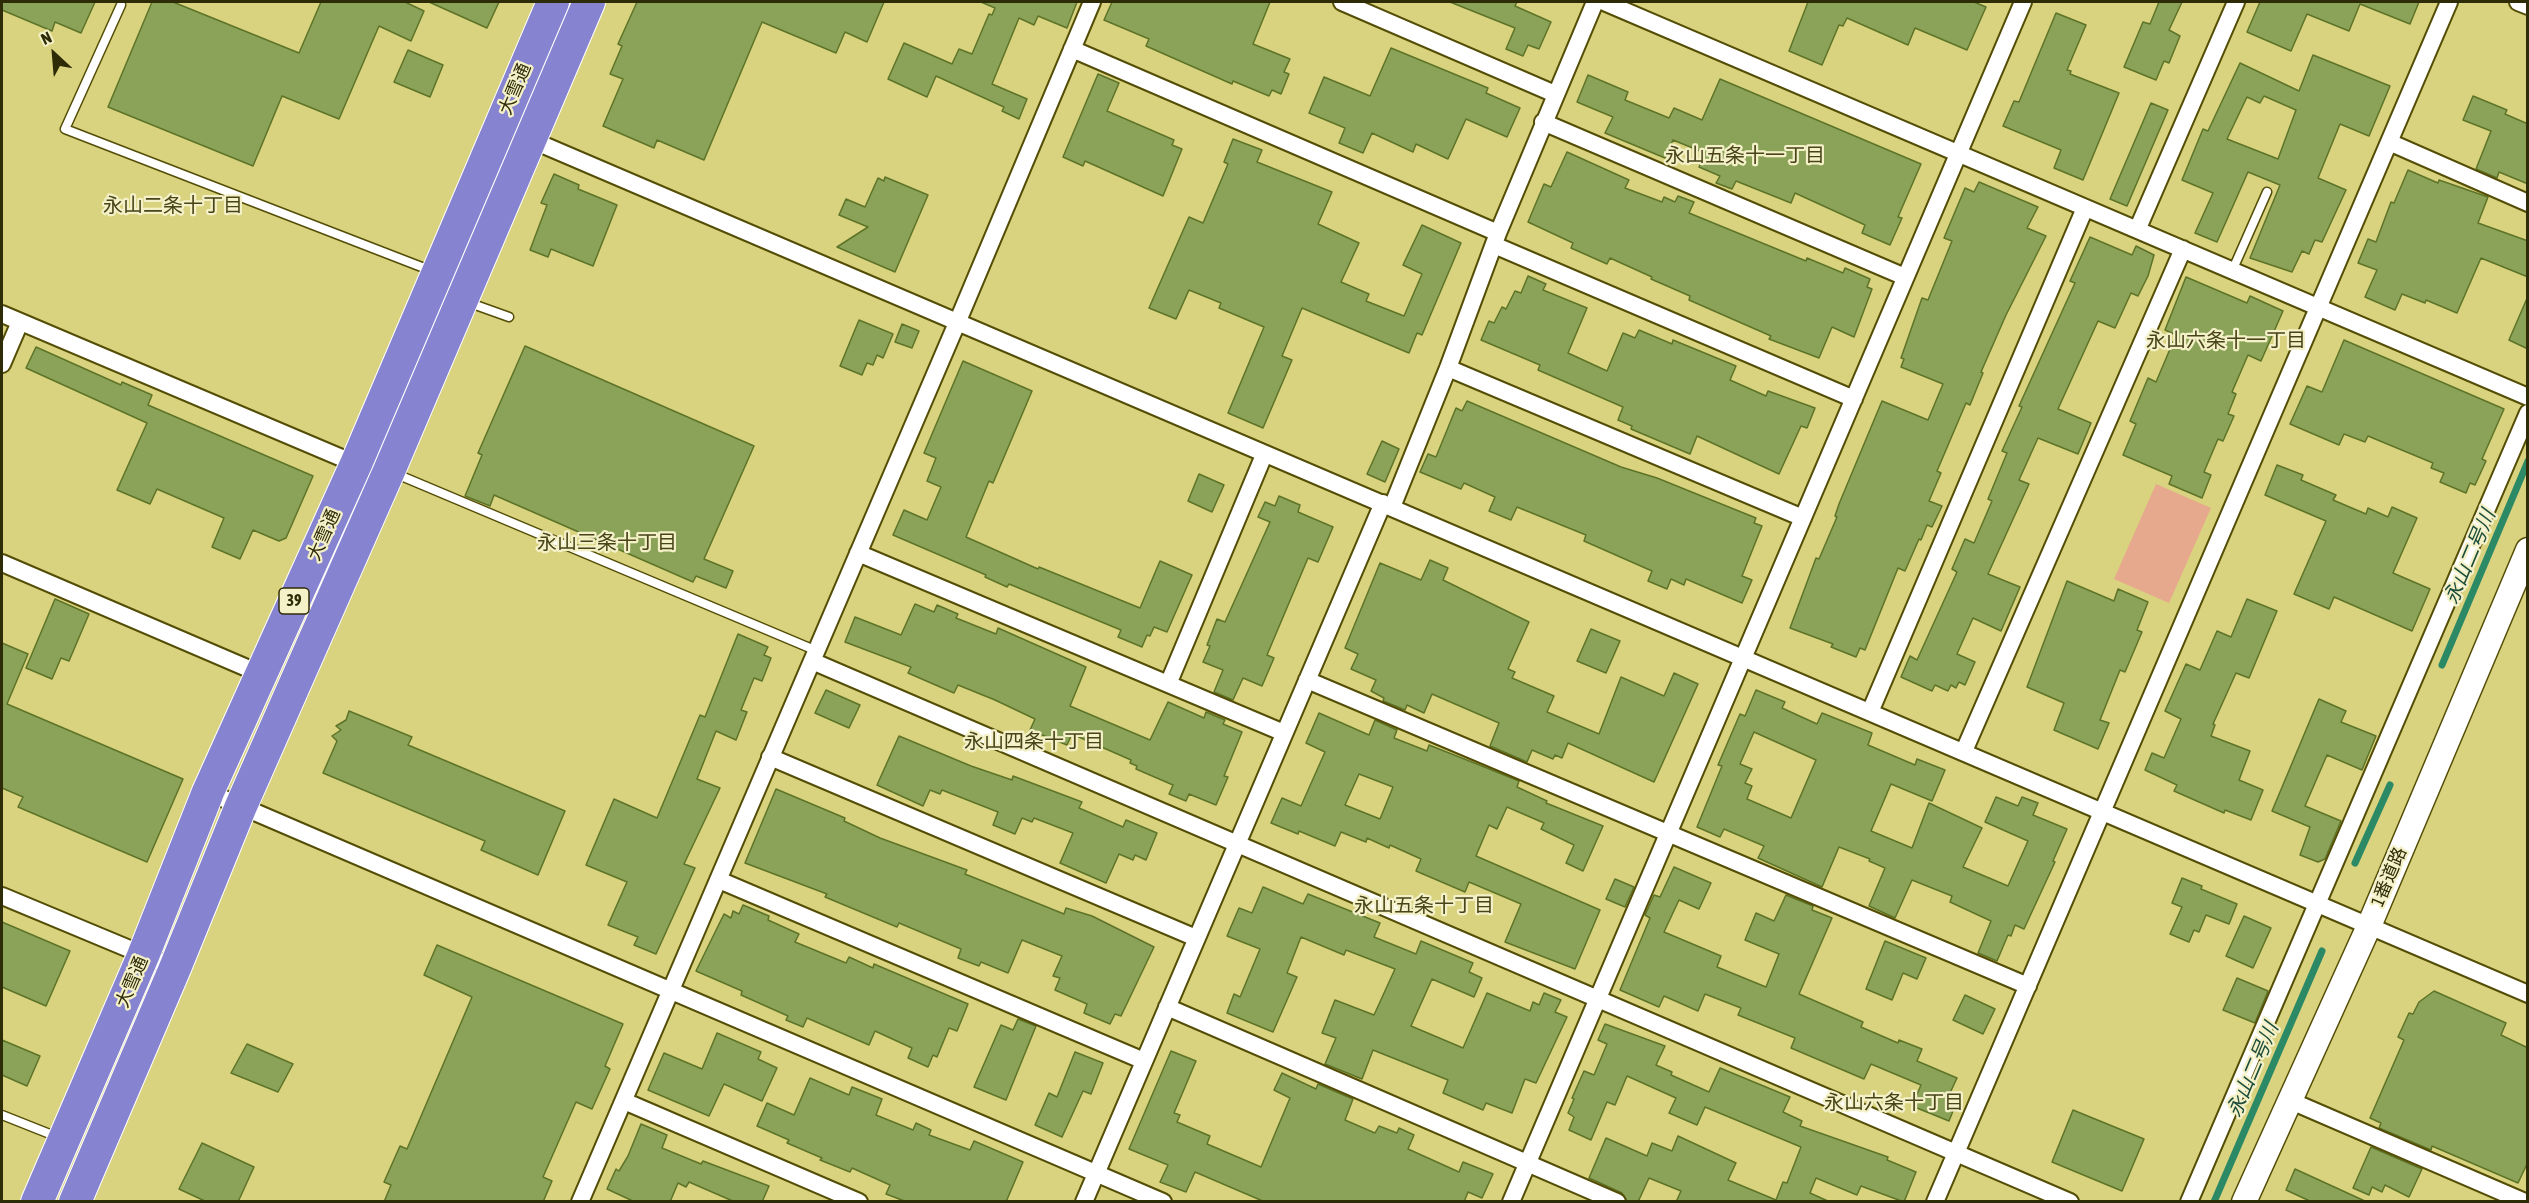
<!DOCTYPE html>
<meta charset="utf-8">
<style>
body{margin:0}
#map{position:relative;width:2529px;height:1203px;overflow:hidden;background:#d9d27e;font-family:"Asap Condensed",sans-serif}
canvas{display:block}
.frame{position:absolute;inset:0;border:3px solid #2e2b07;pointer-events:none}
.north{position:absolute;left:24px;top:24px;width:60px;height:60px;-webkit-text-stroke:4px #f4f1c9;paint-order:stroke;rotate:334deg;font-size:16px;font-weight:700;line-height:24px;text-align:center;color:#2e2b07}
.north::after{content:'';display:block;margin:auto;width:21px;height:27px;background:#2e2b07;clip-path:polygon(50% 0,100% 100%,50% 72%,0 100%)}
</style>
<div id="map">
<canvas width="2529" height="1203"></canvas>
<div class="frame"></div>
<div class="north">N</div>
</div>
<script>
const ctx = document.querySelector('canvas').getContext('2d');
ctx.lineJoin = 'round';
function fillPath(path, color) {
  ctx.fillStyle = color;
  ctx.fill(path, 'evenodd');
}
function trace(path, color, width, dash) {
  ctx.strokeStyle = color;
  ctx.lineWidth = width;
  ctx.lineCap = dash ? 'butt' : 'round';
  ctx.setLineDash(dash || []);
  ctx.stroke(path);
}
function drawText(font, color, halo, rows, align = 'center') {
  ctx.font = font + ' "Asap Condensed","Noto Sans JP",sans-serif';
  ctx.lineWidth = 4.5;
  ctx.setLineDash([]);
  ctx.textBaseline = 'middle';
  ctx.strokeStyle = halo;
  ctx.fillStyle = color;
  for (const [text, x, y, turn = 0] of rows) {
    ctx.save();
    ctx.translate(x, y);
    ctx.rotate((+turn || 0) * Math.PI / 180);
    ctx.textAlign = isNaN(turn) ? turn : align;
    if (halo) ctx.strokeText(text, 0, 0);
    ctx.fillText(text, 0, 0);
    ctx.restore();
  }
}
const green = new Path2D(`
 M2156,484L2211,508L2169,603L2114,579Z`);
const stream = new Path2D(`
 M2442,665L2528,461
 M2355,863L2390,785
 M2214,1202L2322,951`);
const building = new Path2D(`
 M2,2H95L81,33L55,22L52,31L2,10Z
 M152,2H173L299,53L321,2H405L424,11L411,41L379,26L339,119L282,96L253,166L108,107Z
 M429,2H499L487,28Z
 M637,2H884L867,42L845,32L836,53L762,22L704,160L657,140L654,148L603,126L623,79L610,74L622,46L618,44Z
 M981,2H1077L1067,28L1038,16L1034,25L1019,18L992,84L1027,99L1019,119L1002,111L1004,107L936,76L927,97L888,79L904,43L952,64L959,49L972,54L989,14L992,15L995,8Z
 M1112,2H1270L1253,44L1290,59L1284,72L1289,74L1281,94L1272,90L1269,96L1233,81L1232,84L1146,46L1149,39L1104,20Z
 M1450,2H1517L1515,6L1551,22L1539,49L1528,45L1523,56L1506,49L1515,28Z
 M1808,2H1974L1986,7L1967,50L1915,28L1908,45L1847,18L1843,26L1839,25L1822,65L1789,51Z
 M2159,2H2182L2169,30L2180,36L2169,63L2164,61L2156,80L2124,67L2143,22L2150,24Z
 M2260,2H2419L2410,24L2360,4L2349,31L2307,14L2291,51L2247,32Z
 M2056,13L2086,25L2067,70L2071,71L2070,74L2119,93L2083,180L2054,168L2061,150L2003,126L2014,101L2019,102Z
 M1391,48L1488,88L1486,93L1520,108L1507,137L1466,119L1448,159L1416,144L1413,152L1372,133L1363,153L1339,143L1345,128L1309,113L1324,77L1370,96Z
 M408,50L443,65L430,97L394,82Z
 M2313,55L2390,86L2369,136L2340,124L2318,178L2346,190L2322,242L2315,240L2309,254L2302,251L2292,272L2250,258L2280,185L2248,172L2217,242L2195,233L2213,193L2182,180L2203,129L2208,131L2240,63L2299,91ZM2264,96L2296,110L2278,159L2227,139L2247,97L2260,103Z
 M1098,74L1119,83L1107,111L1174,140L1172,145L1182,149L1163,196L1085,161L1083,166L1063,157Z
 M1588,75L1628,92L1625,100L1669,118L1674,108L1702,120L1720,79L1921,164L1898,217L1902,218L1890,245L1862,233L1865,225L1795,193L1791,203L1736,181L1732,189L1716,183L1720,176L1699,167L1705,153L1673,140L1665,158L1605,133L1613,117L1577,102Z
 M2473,96L2507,110L2505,114L2528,124V184L2499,172L2497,178L2476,169L2491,131L2463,120Z
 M2151,103L2168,110L2127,206L2110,199Z
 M1233,139L1262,150L1257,162L1332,192L1318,224L1359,243L1341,282L1369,294L1366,301L1404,316L1422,274L1403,265L1422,225L1461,243L1422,335L1417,333L1409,353L1302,308L1282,356L1292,360L1263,428L1228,413L1264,327L1219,308L1221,303L1189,290L1176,319L1149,308L1189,217L1203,223L1228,164L1224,162Z
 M1567,152L1629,180L1625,188L1662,202L1664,197L1675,202L1678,196L1694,202L1689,213L1806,261L1807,258L1843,273L1845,268L1870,279L1867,287L1872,289L1854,337L1832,327L1819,358L1769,339L1771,336L1689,300L1690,296L1651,279L1652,277L1610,258L1607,264L1571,248L1573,243L1528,222L1544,184L1551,187Z
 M2408,170L2438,183L2439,180L2488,197L2478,223L2528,241V277L2481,258L2457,313L2426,300L2425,303L2402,294L2395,310L2365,297L2377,270L2358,263L2368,239L2376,242L2391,202L2394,203Z
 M554,174L579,185L578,189L617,205L593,266L551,249L548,257L530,250L547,205L541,203Z
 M885,177L928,195L895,272L837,247L868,227L839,215L846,199L865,207L878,178L884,181Z
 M1979,182L2038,207L2027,228L2046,236L2006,315L1981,372L1983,373L1970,405L1966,403L1937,471L1941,473L1929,501L1942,506L1932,527L1927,525L1921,540L1919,539L1905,571L1898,568L1865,650L1860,648L1856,657L1831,647L1833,644L1790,628L1816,558L1819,559L1837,517L1835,516L1839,504L1882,401L1928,420L1943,384L1901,367L1904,359L1901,358L1922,298L1928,300L1952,241L1944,238L1965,188L1974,192Z
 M2090,237L2132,255L2136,246L2154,255L2148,276L2138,296L2131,293L2115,328L2098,321L2058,409L2091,423L2078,454L2038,438L2019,480L2029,484L1988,574L2020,587L2001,631L1973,618L1957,654L1975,662L1965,685L1959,682L1956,688L1951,685L1948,691L1935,685L1932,691L1901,677L1910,656L1917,660L1957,572L1952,569L1965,539L1974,543L1992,501L1988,499L2007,453L2002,451L2022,407L2019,406L2075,283L2070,281Z
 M1528,276L1546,284L1543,290L1587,308L1568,353L1607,371L1623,333L1635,338L1639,330L1672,344L1673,340L1736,366L1730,380L1766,396L1768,391L1815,408L1807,428L1801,426L1779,474L1697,436L1690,454L1631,429L1632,426L1618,420L1623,407L1538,370L1540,365L1481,340L1489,321L1494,323L1502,307L1506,309L1515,291L1521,293Z
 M2186,277L2247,303L2250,296L2283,311L2261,361L2248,355L2232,392L2236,394L2228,414L2234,416L2223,441L2218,439L2204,472L2211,475L2202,498L2169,484L2172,476L2123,455L2136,424L2130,421L2148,378L2156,382L2176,335L2165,330Z
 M2528,296V349L2509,340Z
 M859,320L893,334L883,358L877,355L873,365L867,363L862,375L840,366Z
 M902,324L919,331L912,348L895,342Z
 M2344,340L2504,409L2482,459L2486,461L2475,485L2470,483L2466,493L2440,482L2444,473L2431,468L2433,463L2368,436L2365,442L2344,434L2339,445L2290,424L2307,386L2322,392Z
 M525,346L754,446L704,559L733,571L726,588L696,576L693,582L494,495L490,506L465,496L482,455L478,453Z
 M36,347L121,385L122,382L152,395L148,405L313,476L286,538L279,541L253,530L240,559L212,547L224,518L157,489L150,504L117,490L147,423L26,368Z
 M963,361L1032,391L993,483L989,481L966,537L1038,569L1039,567L1140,608L1160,561L1192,575L1167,632L1154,627L1150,636L1147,635L1142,647L1118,637L1121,630L1009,584L1007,587L985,577L986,575L893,535L904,510L927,520L941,487L927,481L936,458L924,453Z
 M1467,401L1621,467L1657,478L1756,518L1754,523L1762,526L1742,576L1752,580L1742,603L1686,579L1684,585L1671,579L1667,589L1648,581L1652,571L1584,541L1586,535L1517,507L1511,520L1489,511L1495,497L1464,483L1461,489L1420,472L1428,454L1436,457L1456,408L1462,411Z
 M1382,441L1399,449L1385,482L1367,474Z
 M2277,465L2303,475L2301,480L2336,495L2333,500L2366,514L2368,508L2388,517L2392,507L2417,518L2393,573L2430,589L2412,631L2334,597L2329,609L2294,594L2326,521L2265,495Z
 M1199,474L1224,485L1212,512L1188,501Z
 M1279,496L1300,505L1298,512L1333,527L1318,562L1308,558L1267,655L1274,658L1262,686L1243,678L1233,700L1214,692L1223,670L1203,662L1210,646L1207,645L1217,619L1225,622L1270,522L1258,517L1265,502L1275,506Z
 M1430,560L1448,568L1443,580L1529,622L1508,669L1515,672L1512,678L1554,696L1547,712L1599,734L1621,677L1664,696L1674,673L1698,684L1654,782L1568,743L1562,758L1555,755L1553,759L1532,750L1527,762L1490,746L1499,723L1432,694L1424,713L1407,705L1405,710L1383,701L1384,698L1371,691L1376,680L1351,669L1358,654L1345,648L1380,563L1421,580Z
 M2067,581L2114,601L2118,589L2148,602L2137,630L2142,632L2125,672L2120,670L2100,720L2109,723L2098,749L2054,730L2064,703L2027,687Z
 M55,599L89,614L69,661L61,658L52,679L26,668Z
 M2247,599L2277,611L2249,678L2236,673L2213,724L2215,725L2211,736L2250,751L2239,780L2263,790L2251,820L2225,810L2224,813L2174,791L2177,785L2145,770L2152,753L2164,758L2181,719L2165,711L2186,664L2200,670L2217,631L2231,637Z
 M915,604L934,612L937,605L958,614L956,618L996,634L998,628L1086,667L1070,706L1150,740L1168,702L1204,718L1206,712L1225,720L1223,724L1242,732L1224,776L1228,777L1216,805L1189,794L1186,801L1169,794L1173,785L1136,769L1137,766L1130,763L1131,760L1072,734L1067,745L1030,730L1035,719L995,700L958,685L954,693L908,673L911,667L845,642L855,617L901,635Z
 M1591,629L1620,641L1606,673L1577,661Z
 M738,634L768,647L764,655L771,658L762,681L754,678L741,710L747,712L736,740L716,731L697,779L720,788L684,864L695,868L656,954L634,945L638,937L608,925L627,882L586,865L614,799L657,818L700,715L705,717Z
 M2,643L28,654L7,704L183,779L147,862L18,807L23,797L2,788Z
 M826,690L860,705L849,728L815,713Z
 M1756,690L1785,702L1782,708L1817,724L1822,713L1872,733L1868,745L1915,765L1917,759L1945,770L1932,801L1891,784L1871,831L1912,848L1929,803L1982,828L1963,867L2008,886L2028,841L1985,822L1996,797L2018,806L2022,797L2038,803L2033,815L2067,829L2053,861L2055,862L2024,929L2015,925L2011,936L2008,935L1997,961L1978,953L1991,921L1950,902L1952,896L1912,880L1895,918L1869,906L1885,868L1869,861L1870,859L1839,847L1822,887L1758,858L1764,846L1724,829L1720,837L1697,827L1722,766L1718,765L1740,714L1745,716ZM1754,732L1816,760L1791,818L1747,799L1752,786L1745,783L1752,769L1740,764Z
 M2319,699L2346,711L2341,722L2376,736L2362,770L2327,755L2305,806L2341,821L2325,859L2318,862L2300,855L2310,827L2272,811Z
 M349,711L412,737L408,745L565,811L538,875L481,850L485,841L323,773L337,741L332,736L341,730L336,726L346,720Z
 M1319,713L1369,735L1375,720L1397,730L1394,738L1427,751L1429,745L1482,766L1519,781L1517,787L1547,801L1546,803L1603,826L1583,871L1566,863L1574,845L1541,829L1544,823L1507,807L1497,829L1489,825L1476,856L1600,910L1575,969L1505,942L1521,904L1469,882L1465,892L1416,871L1421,859L1390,845L1389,848L1367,838L1366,842L1341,832L1335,846L1299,831L1298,834L1271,823L1282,798L1301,806L1325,752L1306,743ZM1359,774L1393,787L1380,819L1345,805Z
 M899,736L971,766L1012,780L1013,776L1082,802L1079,808L1123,827L1126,820L1157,833L1146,860L1135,855L1133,860L1119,854L1106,883L1060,863L1073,833L1034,818L1032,822L1022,818L1015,834L993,825L998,812L942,790L940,794L930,790L923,806L877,785Z
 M776,789L845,818L844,821L880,838L967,870L965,874L1064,914L1066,908L1092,916L1154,947L1121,1016L1115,1014L1110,1024L1084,1013L1087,1004L1055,990L1060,978L1053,976L1062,956L1022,940L1008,973L981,962L979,966L958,958L961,949L899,923L897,927L825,897L827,894L745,863Z
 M1674,867L1711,883L1699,909L1679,900L1664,932L1721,956L1717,967L1766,987L1779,954L1745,940L1756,913L1774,921L1786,895L1813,906L1812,910L1832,918L1799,994L1863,1022L1861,1027L1898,1043L1899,1040L1922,1049L1917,1061L1957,1078L1950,1093L1959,1096L1949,1121L1912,1106L1921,1085L1871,1064L1864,1079L1791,1048L1795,1038L1738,1015L1741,1008L1705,994L1698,1011L1664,996L1659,1007L1620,990L1650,918L1645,915L1654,895L1660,897Z
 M2182,878L2202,886L2201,889L2237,904L2229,924L2206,915L2199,932L2194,930L2189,942L2170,934L2182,907L2172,903Z
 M1615,879L1634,887L1625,907L1606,899Z
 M1263,887L1303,904L1308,894L1380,923L1374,937L1416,954L1421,941L1473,963L1469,972L1482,978L1474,997L1432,979L1411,1026L1463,1048L1487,993L1530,1011L1533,1002L1539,1005L1544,993L1561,1000L1555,1012L1567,1017L1536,1083L1525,1079L1512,1113L1486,1103L1483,1110L1443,1093L1448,1080L1373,1050L1362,1079L1325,1064L1336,1038L1322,1033L1335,1000L1374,1015L1395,969L1346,950L1344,955L1301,937L1287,973L1297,977L1273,1032L1227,1013L1234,994L1240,997L1260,949L1227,936L1239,908L1252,913Z
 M743,905L769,916L768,920L799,934L795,942L846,963L849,957L873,968L874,964L968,1004L957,1031L949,1028L937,1057L933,1055L928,1067L908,1058L912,1048L875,1031L869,1045L807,1018L803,1027L786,1020L788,1016L741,995L742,991L696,971L724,914L731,918L733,911L739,914Z
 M2244,916L2271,928L2253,968L2226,956Z
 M2,922L70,951L46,1006L2,987Z
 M1885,941L1926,958L1917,979L1903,973L1892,1000L1866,989Z
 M437,945L623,1024L605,1066L610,1069L592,1109L576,1102L543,1177L552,1181L543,1202H384L391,1185L384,1182L400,1146L407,1149L472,997L424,975Z
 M2237,978L2268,991L2255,1023L2223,1010Z
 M2434,991L2506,1023L2501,1035L2528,1048V1162L2518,1183L2432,1146L2431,1150L2379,1128L2381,1123L2370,1118L2404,1040L2398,1037L2409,1013L2413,1014L2419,1002Z
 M1965,995L1995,1009L1983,1034L1953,1020Z
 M1018,1019L1036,1026L1006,1100L974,1087L1001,1025L1013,1030Z
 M1605,1024L1665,1046L1656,1065L1672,1072L1671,1075L1709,1092L1720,1068L1790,1097L1783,1112L1802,1121L1800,1126L1888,1157L1887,1160L1916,1172L1904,1202L1861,1186L1857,1195L1816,1178L1810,1193L1830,1202H1676L1681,1191L1649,1178L1638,1202H1627L1622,1193L1589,1178L1606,1138L1647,1156L1652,1143L1672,1151L1678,1136L1736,1163L1728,1180L1776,1200L1783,1182L1787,1183L1801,1147L1705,1107L1697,1125L1669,1113L1676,1098L1627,1076L1615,1105L1607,1102L1591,1140L1569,1130L1574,1117L1568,1113L1574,1099L1572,1098L1584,1071L1594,1075L1607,1044L1598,1040Z
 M717,1033L761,1052L758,1059L777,1068L762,1101L724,1084L709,1116L648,1090L664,1053L702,1069Z
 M2,1040L40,1056L27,1086L2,1075Z
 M247,1044L293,1064L278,1092L231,1073Z
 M1171,1051L1196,1061L1174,1113L1180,1115L1177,1122L1210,1136L1207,1144L1261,1167L1290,1098L1274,1090L1282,1073L1316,1089L1318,1084L1353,1099L1345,1120L1375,1133L1379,1126L1397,1133L1399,1128L1414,1135L1408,1149L1459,1172L1463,1162L1493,1174L1482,1198L1468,1192L1464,1202H1265L1195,1172L1186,1192L1160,1182L1168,1165L1129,1149Z
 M1075,1052L1103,1063L1091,1094L1083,1091L1062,1137L1035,1125L1049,1093L1057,1097Z
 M810,1078L849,1095L852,1087L882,1099L876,1115L913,1130L916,1123L931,1130L929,1135L970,1150L974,1141L1023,1162L1006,1202H907L886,1194L890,1185L852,1168L850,1172L820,1160L822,1158L787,1143L789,1140L757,1126L767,1103L794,1115Z
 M2073,1110L2144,1139L2122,1191L2052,1162Z
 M641,1124L667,1135L662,1148L701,1164L703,1161L769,1186L762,1202H735L689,1182L686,1187L678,1183L670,1202H635L607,1189L616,1169L619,1171L628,1156Z
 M202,1143L254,1167L238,1202H207L179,1189Z
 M2371,1147L2422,1169L2409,1197L2385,1185L2382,1192L2372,1187L2369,1195L2353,1188Z
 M2295,1169L2367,1202H2312L2286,1190Z`);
const lane = new Path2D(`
 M121,5L65,129L432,271
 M2233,269L2267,192
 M467,302L509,317
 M394,473L817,651
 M2,1115L60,1138`);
const street = new Path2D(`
 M1342,2L1555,94
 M1604,2L2528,397
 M2518,2L2528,6
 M1072,49L1498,233
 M1543,122L1905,277
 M499,126L2528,994
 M2389,142L2528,203
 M2138,228L2236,2
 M1494,245L1854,399
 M2,314L356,464L389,471
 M2,364L20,322
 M1448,368L1803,518
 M1392,507L1448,368L1498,233L1595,2
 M858,553L1284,733
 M2,563L261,674
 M812,661L2070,1202
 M1307,680L2028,986
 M1169,682L1264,455
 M1870,712L2085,208
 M1964,751L2183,249
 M770,757L1196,938
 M208,792L1163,1202
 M719,880L1144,1061
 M2,896L175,968
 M1167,1007L1617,1202
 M624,1101L859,1202
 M2291,1101L2525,1202
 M580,1202L957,323L1092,2
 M1084,1202L1383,503
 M1511,1202L2023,2
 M1935,1202L2449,2
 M2189,1202L2528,413`);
const secondary = new Path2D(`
 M2244,1202L2369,926L2528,550`);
const highway = new Path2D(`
 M37,1202L143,956L208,792L356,464L553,2
 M75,1202L175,968L241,806L389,471L589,2`);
const shields = [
 [294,601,30]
];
const shieldNames = [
 ["39",294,601]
];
const streetNames = [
 ["大雪通",515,89,-67],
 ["大雪通",324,535,-66],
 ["1番道路",2389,877,-67],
 ["大雪通",132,982,-67]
];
const neighbourhoodNames = [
 ["永山五条十一丁目",1745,156],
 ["永山二条十丁目",173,206],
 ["永山六条十一丁目",2226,341],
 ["永山三条十丁目",607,543],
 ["永山四条十丁目",1034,742],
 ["永山五条十丁目",1424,906],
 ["永山六条十丁目",1894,1103]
];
const waterNames = [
 ["永山二号川",2470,557,-67],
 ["永山二号川",2253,1070,-67]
];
fillPath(green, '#e7a98e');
trace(stream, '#2c8966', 7);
fillPath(building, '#8ba358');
trace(building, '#5d7428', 1.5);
trace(lane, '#534d06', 11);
trace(street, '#534d06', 20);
trace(secondary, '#534d06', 27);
trace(highway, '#fff', 34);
trace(lane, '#fff', 8);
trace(street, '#fff', 16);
trace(secondary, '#fff', 24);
trace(highway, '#8684d0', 32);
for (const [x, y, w] of shields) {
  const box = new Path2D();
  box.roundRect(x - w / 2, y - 13, w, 26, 4.5);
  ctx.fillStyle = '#f4f1c9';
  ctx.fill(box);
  trace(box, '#2e2b07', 1.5);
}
drawText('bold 16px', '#2e2b07', null, shieldNames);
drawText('18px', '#2e2b07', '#f4f1c9', streetNames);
drawText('20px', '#484418', '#f4f1c9', neighbourhoodNames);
drawText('italic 20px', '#1c4d3a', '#f4f1c9', waterNames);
</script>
